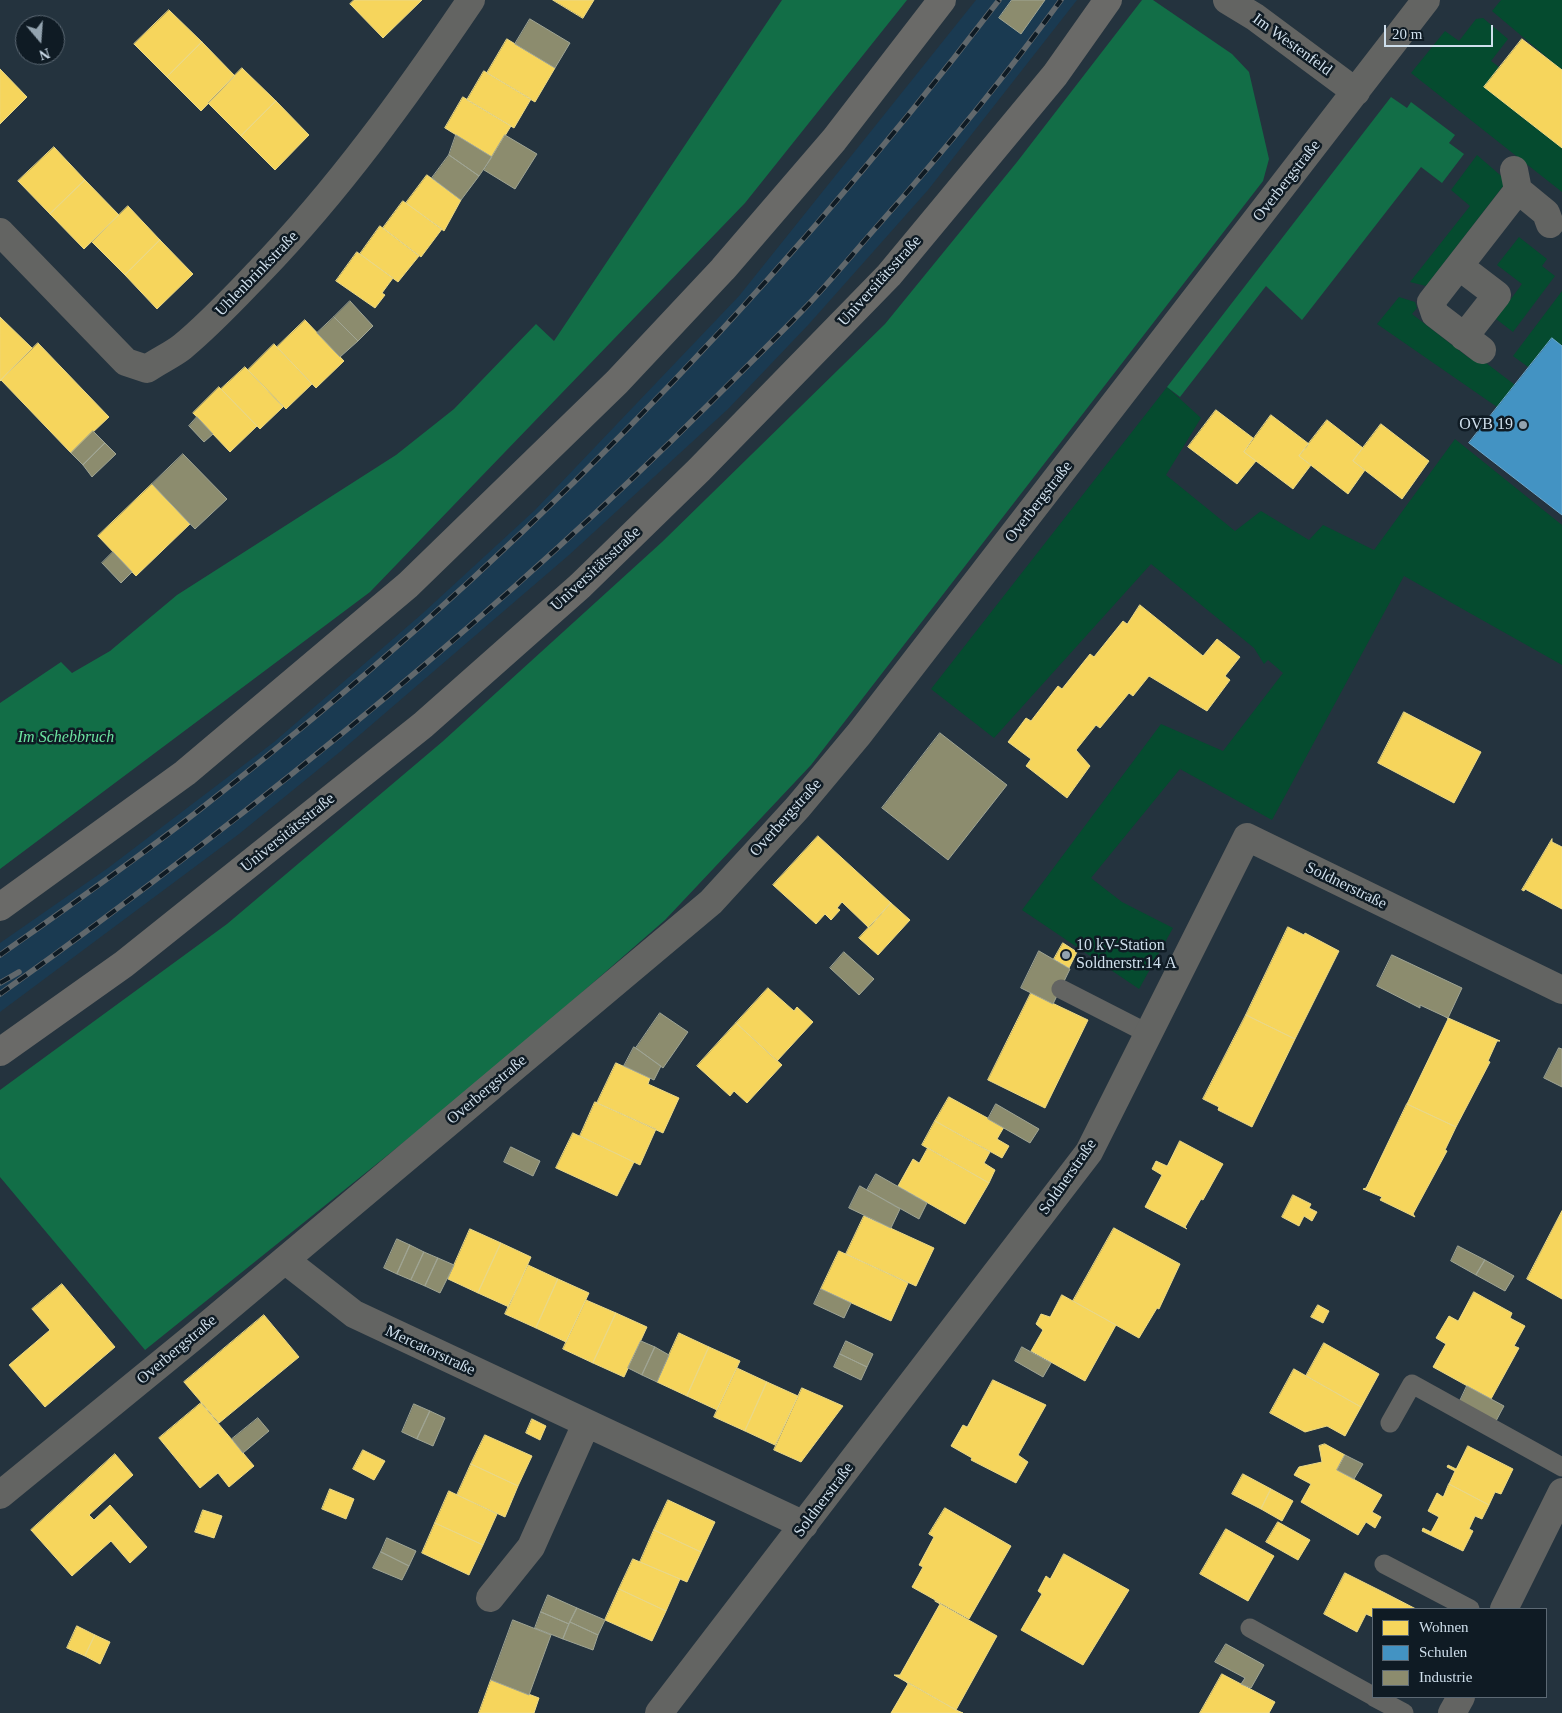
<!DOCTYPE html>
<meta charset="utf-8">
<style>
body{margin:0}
#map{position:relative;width:1562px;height:1713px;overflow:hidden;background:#24333e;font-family:"Times New Roman",serif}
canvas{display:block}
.legend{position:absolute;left:1372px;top:1608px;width:175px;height:90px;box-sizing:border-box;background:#0f1b24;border:1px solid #5c6974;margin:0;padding:6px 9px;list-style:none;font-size:15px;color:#cfdfec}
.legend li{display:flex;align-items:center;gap:10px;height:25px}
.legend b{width:25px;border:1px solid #5c6974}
.north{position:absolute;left:15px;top:15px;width:50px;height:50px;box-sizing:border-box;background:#0f1b24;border:1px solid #5c6974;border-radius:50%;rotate:162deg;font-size:14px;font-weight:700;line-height:20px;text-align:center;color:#cfdfec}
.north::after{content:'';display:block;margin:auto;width:18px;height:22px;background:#93a3af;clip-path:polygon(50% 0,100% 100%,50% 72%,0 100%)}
.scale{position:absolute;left:1384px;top:25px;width:109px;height:22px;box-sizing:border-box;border:2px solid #cfdfec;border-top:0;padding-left:6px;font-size:15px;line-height:18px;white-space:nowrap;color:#cfdfec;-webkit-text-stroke:4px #0f1b24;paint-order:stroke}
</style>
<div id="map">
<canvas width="1562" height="1713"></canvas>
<ul class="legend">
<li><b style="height:14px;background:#f6d55c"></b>Wohnen</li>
<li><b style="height:14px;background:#4393c3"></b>Schulen</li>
<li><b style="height:14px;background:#8c8c6e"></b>Industrie</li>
</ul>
<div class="north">N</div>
<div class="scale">20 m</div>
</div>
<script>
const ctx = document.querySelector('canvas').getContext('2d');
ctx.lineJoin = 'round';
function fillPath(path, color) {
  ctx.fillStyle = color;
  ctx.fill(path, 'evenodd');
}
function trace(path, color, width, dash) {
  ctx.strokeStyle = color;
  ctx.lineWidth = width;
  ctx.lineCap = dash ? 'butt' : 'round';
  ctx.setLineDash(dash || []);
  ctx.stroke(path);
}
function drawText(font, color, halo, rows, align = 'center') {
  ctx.font = font + ' "Times New Roman",serif';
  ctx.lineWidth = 5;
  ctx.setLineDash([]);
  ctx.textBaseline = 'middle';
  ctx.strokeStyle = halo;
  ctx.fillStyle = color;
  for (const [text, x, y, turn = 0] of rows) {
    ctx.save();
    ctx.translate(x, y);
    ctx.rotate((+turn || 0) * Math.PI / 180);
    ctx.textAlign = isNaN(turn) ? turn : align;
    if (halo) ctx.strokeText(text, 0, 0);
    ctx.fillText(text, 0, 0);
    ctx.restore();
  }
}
const built = new Path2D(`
 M976,0H1077L928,190L809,324L728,409L569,555L341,751L239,834L0,1012V943L108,868L274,742L423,613L535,510L739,296Z`);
const green = new Path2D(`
 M1501,0H1562V70L1492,11Z
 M1483,18L1508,39L1491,61L1499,67L1484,87L1562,148V192L1411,73L1445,31L1459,41L1476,19Z
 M1477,155L1507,181L1426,286L1410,282L1470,206L1451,190Z
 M1519,237L1547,259L1542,266L1555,276L1513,332L1496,319L1522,284L1497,265Z
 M1562,291V346L1552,338L1528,367L1513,356Z
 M1399,297L1415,302L1417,308L1412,314L1469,358L1477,356L1515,385L1497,407L1377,324Z
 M1167,387L1201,418L1166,475L1235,531L1261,511L1309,540L1323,525L1374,550L1455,439L1562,525V665L1404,576L1272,820L1180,769L1091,878L1122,902L1173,928L1139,989L1022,910L1161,724L1223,751L1283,673L1268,660L1264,664L1254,648L1151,564L994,738L931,689Z`);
const forest = new Path2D(`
 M782,0H907L745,203L370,592L0,869V703L61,662L72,673L110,651L177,595L396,455L454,409L536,324L554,341Z
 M1142,0H1153L1232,54L1249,72L1269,159L1263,181L811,765L665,920L485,1077L145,1350L0,1177V1090L227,924L442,742L662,542L885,324L1017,162Z
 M1391,97L1407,108L1411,102L1455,135L1449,143L1464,154L1442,183L1421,167L1302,320L1266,286L1180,397L1167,387Z`);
const homes = new Path2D(`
 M354,0H422L383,38L350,4Z
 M553,0H594L583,18Z
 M169,10L202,42L167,77L134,44Z
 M507,39L555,68L535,102L487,73Z
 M1522,39L1562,70V148L1484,87Z
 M202,42L235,76L201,111L167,77Z
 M242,68L276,101L241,136L208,103Z
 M0,69L27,97L0,124Z
 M484,71L531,99L514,128L467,100Z
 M463,97L511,126L492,157L445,128Z
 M276,101L309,135L275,170L241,136Z
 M54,147L85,180L50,214L18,181Z
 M427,175L461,200L444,231L406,203Z
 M85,180L119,215L84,249L50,214Z
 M403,201L442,229L421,257L383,228Z
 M128,206L160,240L125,275L92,242Z
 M380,226L419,256L398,282L360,254Z
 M160,240L193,274L157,309L125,275Z
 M357,252L393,278L382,293L385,295L375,308L336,281Z
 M0,317L32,348L0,381Z
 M305,320L344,361L316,388L277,347Z
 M38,343L109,417L71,453L1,380Z
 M274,344L312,384L286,409L248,370Z
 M245,367L283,407L260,429L221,389Z
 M219,387L257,426L230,452L193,413Z
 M1216,410L1253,438L1244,452L1256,461L1237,484L1188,447Z
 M1271,415L1309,444L1299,456L1311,465L1293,489L1244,452Z
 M1327,420L1363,448L1353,461L1365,470L1348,494L1299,456Z
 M1381,424L1429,461L1402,499L1353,461Z
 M152,484L190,524L136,576L98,536Z
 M1140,605L1203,656L1217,639L1240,657L1225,676L1230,680L1207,711L1149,676L1133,696L1129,693L1100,728L1096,725L1076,750L1090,766L1067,798L1026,766L1031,759L1008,742L1026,718L1031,721L1058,686L1062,689L1090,654L1094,657L1123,621L1127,624Z
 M1404,712L1481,752L1454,803L1378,763Z
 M818,836L891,903L869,928L842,902L837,908L840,910L831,920L825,914L816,924L773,885Z
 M1552,839V842L1562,847V909L1525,889L1524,891L1522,890Z
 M891,903L910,920L878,955L859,938Z
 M1288,927L1304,935L1305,933L1339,951L1295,1039L1246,1015Z
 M1063,943L1077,952L1069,968L1054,959Z
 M768,988L794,1011L797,1007L813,1022L777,1061L736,1023Z
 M1031,993L1088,1020L1045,1108L988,1080Z
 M1246,1015L1295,1039L1252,1127L1218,1110L1219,1107L1203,1099Z
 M1446,1017L1500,1041H1497L1488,1061L1490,1062L1456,1127L1407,1104L1448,1019Z
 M736,1023L782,1065L747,1103L734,1091L730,1096L697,1066Z
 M616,1063L650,1078L648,1084L679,1098L663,1133L597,1103Z
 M949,1097L1004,1127L997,1139L1009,1146L1002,1158L935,1121Z
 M595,1102L656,1129L640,1165L580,1136Z
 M1407,1104L1456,1127L1445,1150L1447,1151L1413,1214L1415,1217L1380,1200L1382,1197L1363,1189L1366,1188Z
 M935,1121L990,1152L984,1163L995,1170L989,1183L922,1145Z
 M573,1133L634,1162L617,1196L556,1168Z
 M1180,1141L1223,1164L1203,1200L1201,1199L1185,1227L1187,1229L1145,1207L1162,1175L1152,1169L1156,1161L1167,1166Z
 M928,1148L989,1183L965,1224L898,1186L913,1159L919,1163Z
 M1293,1195L1311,1204L1309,1208L1317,1212L1312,1221L1304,1216L1299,1226L1282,1217Z
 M1562,1211V1299L1527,1279Z
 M864,1216L934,1248L916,1286L846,1254Z
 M1114,1228L1180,1264L1159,1309L1157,1308L1139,1338L1073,1301Z
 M470,1229L501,1243L478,1293L448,1279Z
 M501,1243L531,1257L509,1307L478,1293Z
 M839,1251L908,1283L891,1321L821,1289Z
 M528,1265L558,1279L536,1328L505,1314Z
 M558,1279L589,1293L566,1342L536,1328Z
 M62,1284L115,1347L45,1407L9,1365L50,1330L32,1309Z
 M1474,1292L1512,1313L1510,1318L1525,1326L1514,1346L1519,1348L1491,1399L1433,1367L1446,1344L1436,1338L1449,1316L1458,1321Z
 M1062,1295L1116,1325L1085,1381L1031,1351L1043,1330L1036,1324L1041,1314L1050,1317Z
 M586,1300L616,1313L593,1363L563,1349Z
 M1318,1305L1329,1311L1323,1323L1311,1317Z
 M616,1313L647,1327L624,1377L593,1363Z
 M264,1315L299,1357L219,1423L184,1382Z
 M679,1333L709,1347L687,1396L657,1382Z
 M1324,1343L1379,1374L1361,1407L1306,1376Z
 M709,1347L740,1361L717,1410L687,1396Z
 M737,1368L767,1382L745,1431L714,1417Z
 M1294,1369L1361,1407L1345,1436L1327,1426L1305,1432L1270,1413Z
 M993,1380L1046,1405L1018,1455L1028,1462L1016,1483L971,1460L972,1458L951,1446L963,1425L967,1427Z
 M767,1382L798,1396L775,1445L745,1431Z
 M802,1388L843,1406L801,1462L774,1450Z
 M201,1403L254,1466L229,1487L218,1473L200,1488L159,1438Z
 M532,1419L546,1426L540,1440L526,1433Z
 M485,1435L532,1456L518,1486L471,1464Z
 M1325,1444L1345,1455L1337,1470L1382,1495L1372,1512L1381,1517L1375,1528L1366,1522L1358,1535L1301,1502L1311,1484L1294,1475L1299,1467L1322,1462L1319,1446Z
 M1468,1446L1513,1469L1501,1494L1495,1492L1489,1505L1449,1484L1455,1471L1447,1467L1448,1465L1456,1469Z
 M363,1450L385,1461L374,1480L353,1469Z
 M115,1454L133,1475L89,1515L94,1520L110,1505L147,1547L130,1563L111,1541L72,1576L31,1530Z
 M471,1464L518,1486L505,1517L457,1495Z
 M1243,1474L1271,1489L1261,1509L1232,1494Z
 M1449,1484L1489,1505L1482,1519L1475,1516L1469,1529L1473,1531L1463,1551L1422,1531L1423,1528L1431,1532L1439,1517L1428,1511L1437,1493L1443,1497Z
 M330,1489L354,1499L346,1519L322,1509Z
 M1271,1489L1293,1501L1282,1521L1261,1509Z
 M449,1491L497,1514L483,1545L435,1523Z
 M668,1500L715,1522L701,1552L654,1530Z
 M945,1508L1011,1546L969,1619L912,1587L923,1567L919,1565L934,1537L929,1534Z
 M203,1510L222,1516L214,1538L195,1532Z
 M1278,1522L1310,1540L1298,1560L1266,1542Z
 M435,1523L483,1545L469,1575L422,1553Z
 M1226,1529L1274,1556L1248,1601L1200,1574Z
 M654,1530L701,1552L687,1582L640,1562Z
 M1064,1554L1129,1590L1083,1665L1021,1630L1042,1594L1038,1591L1046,1576L1050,1579Z
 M633,1559L680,1579L666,1611L619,1589Z
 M1345,1573L1385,1593L1416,1609H1373V1617L1366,1614L1357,1632L1324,1614Z
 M619,1589L666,1611L652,1641L605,1620Z
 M935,1601L997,1636L956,1710L894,1675H900L940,1604Z
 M77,1626L95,1635L85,1656L67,1648Z
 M95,1635L110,1642L100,1664L85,1656Z
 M1222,1674L1275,1702L1269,1713H1200Z
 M491,1680L539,1698L534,1713H479Z
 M904,1680L956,1710L963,1713H891L908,1684Z`);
const schools = new Path2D(`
 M1552,338L1562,346V515L1469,443Z`);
const industry = new Path2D(`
 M1012,0H1045L1021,34L999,18Z
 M530,19L570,43L555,68L515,44Z
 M456,135L492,157L479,176L449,155Z
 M505,135L537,154L515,189L484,170Z
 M449,155L479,176L461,200L432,178Z
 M350,301L373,326L358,341L334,317Z
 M334,317L358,341L340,357L317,333Z
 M197,417L213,434L204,442L189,426Z
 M93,431L105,443L83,465L71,453Z
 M105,443L116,454L92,477L83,465Z
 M183,454L227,499L195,529L152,484Z
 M113,552L132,572L121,583L102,563Z
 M940,733L1007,785L948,860L882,808Z
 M1039,951L1070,969L1053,1004L1021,988Z
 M844,952L874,979L859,995L830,968Z
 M1392,955L1462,988L1448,1018L1420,1005V1008L1377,986Z
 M660,1013L688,1032L663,1068L636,1048Z
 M634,1047L661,1066L654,1080L624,1066Z
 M1559,1048L1562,1049V1087L1544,1078Z
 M996,1104L1039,1129L1030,1143L988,1119Z
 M511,1147L540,1161L533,1176L504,1162Z
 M876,1174L927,1203L919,1219L867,1190Z
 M860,1186L900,1209L891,1228L849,1208Z
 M397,1239L410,1245L397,1274L384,1268Z
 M410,1245L424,1252L411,1280L397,1274Z
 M1458,1246L1485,1260L1476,1275L1451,1261Z
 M424,1252L438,1258L425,1286L411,1280Z
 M438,1258L454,1265L440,1293L425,1286Z
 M1485,1260L1514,1276L1505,1291L1476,1275Z
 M821,1289L851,1303L844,1318L814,1304Z
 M641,1341L655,1347L642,1375L628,1368Z
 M846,1341L873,1354L867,1367L840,1354Z
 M655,1347L669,1355L657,1382L642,1375Z
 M1022,1347L1051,1363L1043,1377L1015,1361Z
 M840,1354L867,1367L861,1380L834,1367Z
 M1467,1386L1504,1406L1496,1421L1460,1401Z
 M414,1404L430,1411L417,1439L402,1432Z
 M430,1411L445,1418L433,1446L417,1439Z
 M258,1418L269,1431L243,1453L232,1439Z
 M1345,1455L1363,1464L1354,1479L1337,1470Z
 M387,1538L416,1551L409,1566L381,1552Z
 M381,1552L409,1566L402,1580L373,1568Z
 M548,1595L577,1608L569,1624L541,1612Z
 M577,1608L605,1620L598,1635L570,1622Z
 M541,1612L569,1624L563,1639L535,1628Z
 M513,1620L551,1635L529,1695L491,1680Z
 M570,1622L598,1635L593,1650L563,1639Z
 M1226,1644L1264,1665L1251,1688L1241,1684L1245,1678L1215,1662Z`);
const lane = new Path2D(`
 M1061,989L1149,1034
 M1390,1423L1412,1384L1562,1467
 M1384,1564L1470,1609
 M1250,1628L1373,1696
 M1374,1697L1404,1713`);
const street = new Path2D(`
 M1227,0L1255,17L1356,92
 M1514,170L1518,190L1546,213L1550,224
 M0,232L126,362L147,369C158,361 172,355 182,347C210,324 234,298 259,272C339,189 406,96 471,0
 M1459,266L1497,295L1464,337
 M1482,350L1435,314L1431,302L1518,190
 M285,1260L354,1314L804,1525
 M0,1495L192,1338L711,902L798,807L859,734L1426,0
 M490,1598L531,1547L586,1424
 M1504,1609L1562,1492
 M659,1713L1089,1152L1247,837L1562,990
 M1452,1713L1461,1697`);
const highway = new Path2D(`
 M0,907L185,773L408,585L617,382L723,269L834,140L942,0
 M0,1052L124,964L423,725L580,586L699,470L889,275L1055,75L1108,0`);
const rail = new Path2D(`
 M0,955C68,907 137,859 203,807C502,574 769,301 999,0
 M0,983L19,972
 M0,994C251,815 491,621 710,403C741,372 772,342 803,310C830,282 855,251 881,222C944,151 1005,77 1061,0`);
const markers = [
 [1523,425,5,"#93a3af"],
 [1066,955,5,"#93a3af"]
];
const streetNames = [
 ["Im Westenfeld",1292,45,36],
 ["Overbergstraße",1287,181,-52],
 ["Uhlenbrinkstraße",257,274,-46],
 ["Universitätsstraße",880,281,-48],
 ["Overbergstraße",1039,502,-52],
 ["Universitätsstraße",596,569,-43],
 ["Overbergstraße",786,818,-48],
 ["Universitätsstraße",288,833,-39],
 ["Soldnerstraße",1346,886,26],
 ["Overbergstraße",487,1090,-40],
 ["Soldnerstraße",1068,1177,-55],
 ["Overbergstraße",177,1350,-40],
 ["Mercatorstraße",430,1351,25],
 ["Soldnerstraße",824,1500,-53]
];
const poiNames = [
 ["OVB 19",1513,425],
 ["10 kV-Station",1076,946,"left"],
 ["Soldnerstr.14 A",1076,964,"left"]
];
const parkNames = [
 ["Im Schebbruch",66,738]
];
fillPath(built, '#1a3a51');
fillPath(green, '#054b2f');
fillPath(forest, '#126e47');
fillPath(homes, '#f6d55c');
trace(homes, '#ead887', 1);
fillPath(schools, '#4393c3');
trace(schools, '#6daacf', 1);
fillPath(industry, '#8c8c6e');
trace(industry, '#a0a594', 1);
trace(lane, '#636462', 19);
trace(street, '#636462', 28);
trace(highway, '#6a6a68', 28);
trace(rail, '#61686c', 5.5);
trace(rail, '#0f1b24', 4, [11]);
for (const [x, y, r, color] of markers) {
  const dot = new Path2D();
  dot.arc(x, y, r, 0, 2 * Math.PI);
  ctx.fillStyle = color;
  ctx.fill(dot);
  trace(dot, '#0f1b24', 2);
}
drawText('16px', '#cfdfec', '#0f1b24', streetNames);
drawText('16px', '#cfdfec', '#0f1b24', poiNames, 'right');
drawText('italic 16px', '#6ce4a1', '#0f1b24', parkNames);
</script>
